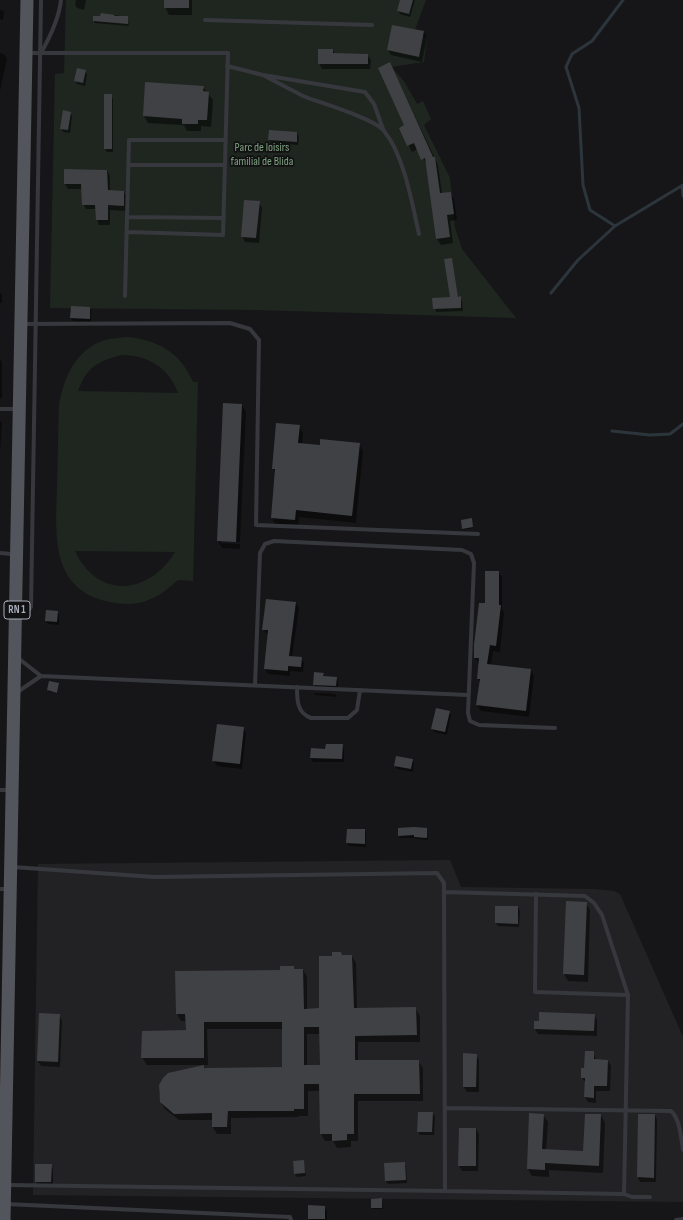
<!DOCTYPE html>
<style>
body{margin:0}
canvas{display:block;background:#161618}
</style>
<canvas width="683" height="1220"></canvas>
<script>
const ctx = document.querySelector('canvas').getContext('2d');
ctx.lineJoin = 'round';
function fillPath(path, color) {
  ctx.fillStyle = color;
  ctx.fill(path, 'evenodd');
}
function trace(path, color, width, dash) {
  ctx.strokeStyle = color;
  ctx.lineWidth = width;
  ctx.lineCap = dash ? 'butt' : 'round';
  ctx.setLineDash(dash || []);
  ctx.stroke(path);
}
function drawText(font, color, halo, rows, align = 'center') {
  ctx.font = font + ' "Sofia Sans Condensed",sans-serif';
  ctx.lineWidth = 3.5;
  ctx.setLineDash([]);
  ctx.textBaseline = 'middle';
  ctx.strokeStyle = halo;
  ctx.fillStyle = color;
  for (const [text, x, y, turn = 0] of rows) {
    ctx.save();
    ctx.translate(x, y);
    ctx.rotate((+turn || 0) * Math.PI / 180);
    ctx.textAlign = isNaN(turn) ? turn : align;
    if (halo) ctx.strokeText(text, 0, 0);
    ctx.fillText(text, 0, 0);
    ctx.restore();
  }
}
const built = new Path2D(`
 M450,860L461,887L593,889L614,891L620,894L683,1037V1202L33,1195L38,864Z`);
const green = new Path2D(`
 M66,0H426L413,35L427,37L424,62L391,67L404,81L417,104L423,101L431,119L424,125L450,178L455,228L462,249L516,318L259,310L50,308L55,74L64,73Z
 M127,337C158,340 180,352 193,382H198L193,581L178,580C156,600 139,608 110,602C49,590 56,533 57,486C58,459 58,432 59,405C64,377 76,349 105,340C112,338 120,338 127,337ZM121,355C146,354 170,368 178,393L78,391C87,367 96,362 121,355ZM75,551L175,552C149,595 98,600 75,551Z`);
const shadow = new Path2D(`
 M76,0H86L84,10L77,8L75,5Z
 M165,0H192V15H169L165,7Z
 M401,0H415L410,17L400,14L398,11Z
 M0,10L4,11L3,20L0,19Z
 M114,15L127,17L129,26L95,23L94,21Z
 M424,32L427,37L422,62L391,55L388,50Z
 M333,50L335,54L367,55L371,60L370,69H322L319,63Z
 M0,53L4,54L7,59L0,91Z
 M393,70L438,165L442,194L450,193L454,199L457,220L450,221L453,243L441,245L437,239L427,165L418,149L412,152L400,128L405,126Z
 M85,71L87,74L85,86L77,84L75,80Z
 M203,87L213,100L211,127L201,126V131H187L184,125L148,123L144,116Z
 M111,95L113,99V152H107L105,149Z
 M70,112L72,116L70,133L63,132L61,128Z
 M297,133L299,136L298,145L271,143L269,140Z
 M107,170L110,176V192H124L127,197L126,211L110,210V225H99L97,220L96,209H86L83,204L82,189H68L65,184Z
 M259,202L262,208L259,243L245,242L242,236Z
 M452,259L458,298L462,301L463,311L436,312L433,299L451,298Z
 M0,293L2,294V303H0Z
 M90,308L91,311V322L73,321L71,318Z
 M0,359L2,362V398H0Z
 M224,404L242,405L246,412L240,542L221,541V543L240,544V549L222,548L218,541Z
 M0,420L2,423L0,453Z
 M299,426L303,433L302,444L321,446L359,444L363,451L356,523L299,517L298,527L276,525L272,518L276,474L273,469Z
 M472,519L473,528L463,530V528Z
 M499,572L502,578V609L504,613L500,652L493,651L491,665L531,670L534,676L529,717L481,711L477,705L480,683L478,679L479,664L475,657L486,605Z
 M296,603L299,608L292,657L301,658L304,663L303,672L290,671V676L268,674L265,669L268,635L263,629Z
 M57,612L59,615V625L48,624L46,621Z
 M323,674L325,677L336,678L338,681V689L316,688L314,684Z
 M59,684L58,693L49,692L48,690Z
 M314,693L335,694L337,697L315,695Z
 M449,712L451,715L447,735L434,732L432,729Z
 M243,728L246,733L242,769L217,766L213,760Z
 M342,745L344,748V762H313L311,758L312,749L326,750Z
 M412,760L414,763L413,772L397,769L395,766Z
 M427,829L428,840L416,839L415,838H400L399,836Z
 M364,830L366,833V847L349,846L347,843Z
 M586,903L590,910L588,982L568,981L564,974Z
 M518,907L520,911L519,927L498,926L496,923Z
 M343,956H352L356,963L357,1009L415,1008L420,1016V1042H358V1061H418L423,1068V1101H358V1141H351V1147L337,1148L333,1141H325L321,1134L320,1091H308V1116H298V1117L231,1118V1134H217L213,1127V1120H179L165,1109L161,1102L159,1091L164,1078L204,1066L206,1069L283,1068V1029H207L208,1065H147L142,1057L187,1031V1021H181L177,1014L176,972L303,970L307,977V1009H320ZM307,1034H321V1066H307Z
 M59,1015L62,1021L60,1067L41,1066L38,1061Z
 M594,1015L597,1020V1036L538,1034L535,1029Z
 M593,1052L596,1060L608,1061L611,1066L610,1091H596V1103L588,1102L585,1097L586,1083L582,1078Z
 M476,1055L479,1060V1092H467L464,1087Z
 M433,1113L435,1117L434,1135H420L418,1131Z
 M543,1115L548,1122L546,1151L584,1152L601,1115L605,1123L603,1173L549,1170V1177L532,1176L528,1169Z
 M639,1115H655L657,1120L656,1182H640L638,1177Z
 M476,1129L479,1134L478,1171H462L459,1166Z
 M303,1161L306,1176L297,1177L295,1174Z
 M404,1163L406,1166L407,1183L388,1184L386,1181Z
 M51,1165L53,1169V1185H38L36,1182Z
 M382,1200L383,1209H373L372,1208Z
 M309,1206L324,1207L327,1211V1220H311Z`);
const stream = new Path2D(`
 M682,186L683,196
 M615,226L590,210L583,185L579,108L566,67L572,54L592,41L623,0
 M551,293L578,260L615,226L683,185
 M612,431L650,435L670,434L683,424`);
const building = new Path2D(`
 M164,0H189V8H164Z
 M400,0H413L409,14L397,11Z
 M101,13L115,15L114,16H128V24L93,21V16H100Z
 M392,25L424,31L419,57L387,50Z
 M318,49H333V53L368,54V64H318Z
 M390,62L433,157H435L440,193L451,192L454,214L447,215L450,237L436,239L425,158L421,160L414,143L407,146L399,128L404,125L378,68Z
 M77,68L86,70L83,83L74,81Z
 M145,82L204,86L203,91L209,92L207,120H198V124H182V119L143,116Z
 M104,94H112V149H104Z
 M63,110L71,112L68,130L60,129Z
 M269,130L297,132V142L268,140Z
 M64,169L107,170L108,190L124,191V206L108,205V220H96L95,205H82L81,184H64Z
 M244,200L260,201L256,238L241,237Z
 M452,258L458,297L461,296V308L433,309L432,298L450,297L444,259Z
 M71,306L90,307V319L70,318Z
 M223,403L242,404L236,542L217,541Z
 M276,423L300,425L298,443L320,445V439L360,443L352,516L296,510L295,520L271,518L275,469H272Z
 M472,518L473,527L462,529L461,520Z
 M485,571H499V605H501L496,646L490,645L487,664L531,669L526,711L476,705L480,679H477L479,658H474V645L479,603H485Z
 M266,599L296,602L289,656L302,657L301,667L288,666V671L264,669L268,630H262Z
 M46,610L58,611L57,622L45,621Z
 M314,672L324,673L323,676L337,677L336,686L313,685Z
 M49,681L59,683L57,693L47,690Z
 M436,708L450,711L445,732L431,729Z
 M217,724L244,727L240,764L212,761Z
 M326,744H343L342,759L310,758L311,748L325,749Z
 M396,756L413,759L411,769L394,766Z
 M414,827L427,828V838L414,837V835L398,836V828Z
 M347,829H365V844L346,843Z
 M566,901L587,902L584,975L563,974Z
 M495,906H518V924L495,923Z
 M332,952H341L342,955H352L354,1008L416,1007L417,1035L355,1036V1060H419L420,1094H354V1134H347V1140L332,1141V1134H320L319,1084H304V1109H294V1111H228L227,1127H212V1113L174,1114L160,1102L159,1085L163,1078L168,1073L204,1065V1068L282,1067V1022H204V1058H141L142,1031L186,1030L185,1014H176L175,971L280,970V966H294V969H303L304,1009L319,1008V956H332ZM304,1027H319L320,1065H304Z
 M539,1012L595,1014L594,1031L534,1029V1021H539Z
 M39,1013L60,1014L58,1062L37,1061Z
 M585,1051H594V1059L608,1060L607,1086H594V1098L584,1097L585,1078H581V1068H584Z
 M463,1053L477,1054L476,1087H463Z
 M418,1112H433L432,1132H417Z
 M529,1113L544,1114L542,1149L583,1151L585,1114H601L599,1166L545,1163V1170L527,1169Z
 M638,1114H655L654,1178L637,1177Z
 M459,1128H476V1166H458Z
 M304,1160L305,1173L294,1174L293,1161Z
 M405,1162L406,1180L385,1181L384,1163Z
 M35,1164H52L51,1182H35Z
 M382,1198V1208H371V1199Z
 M308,1205L325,1206V1219H308Z`);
const lane = new Path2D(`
 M205,20L372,25
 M28,53H228L223,235L128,232
 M41,53C50,37 59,19 61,0
 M227,66L263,75L365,92L374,104L383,129
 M263,75C276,82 290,89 303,96C320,103 374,118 384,131C404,155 412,203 419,234
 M129,165H225
 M128,217L224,218
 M125,296L129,140H226
 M22,324L230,323L250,329L259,340L256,525L478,534
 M0,409H13
 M0,553L11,554
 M17,609L29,610L31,607L41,0
 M18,658L41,676
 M255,685L260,553L265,544L274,541L462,550L471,554L474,563L468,713L470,721L479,725L555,728
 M297,687C297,700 297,713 311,718H348L357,710L360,690
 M16,693L41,676L468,695
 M0,790H6
 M13,867L154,877L437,873L444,883V892L445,1191L624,1194L632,1197H650
 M0,889H4
 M444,892L585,896L594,903L602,915L628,995L624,1194
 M536,894L535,992L628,995
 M445,1108L671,1111C680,1119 681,1138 683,1150
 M7,1185L445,1191
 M6,1204L290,1217L291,1220
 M676,1220L683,1219`);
const primary = new Path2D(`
 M4,1220L27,0`);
const shields = [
 [17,610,26]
];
const shieldNames = [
 ["RN 1",17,610]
];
const parkNames = [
 ["Parc de loisirs",262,148],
 ["familial de Blida",262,162]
];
fillPath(built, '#222225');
fillPath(green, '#1e261f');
fillPath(shadow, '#0007');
trace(stream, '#2c353c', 3);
fillPath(building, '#404145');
trace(lane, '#37383d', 4);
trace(primary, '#53555c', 13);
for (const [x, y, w] of shields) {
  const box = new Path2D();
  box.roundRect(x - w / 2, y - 9, w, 18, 3);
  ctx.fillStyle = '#111113';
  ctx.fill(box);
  trace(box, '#a8adb8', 1);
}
drawText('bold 11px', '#a8adb8', null, shieldNames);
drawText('12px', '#7fa381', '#111113', parkNames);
</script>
